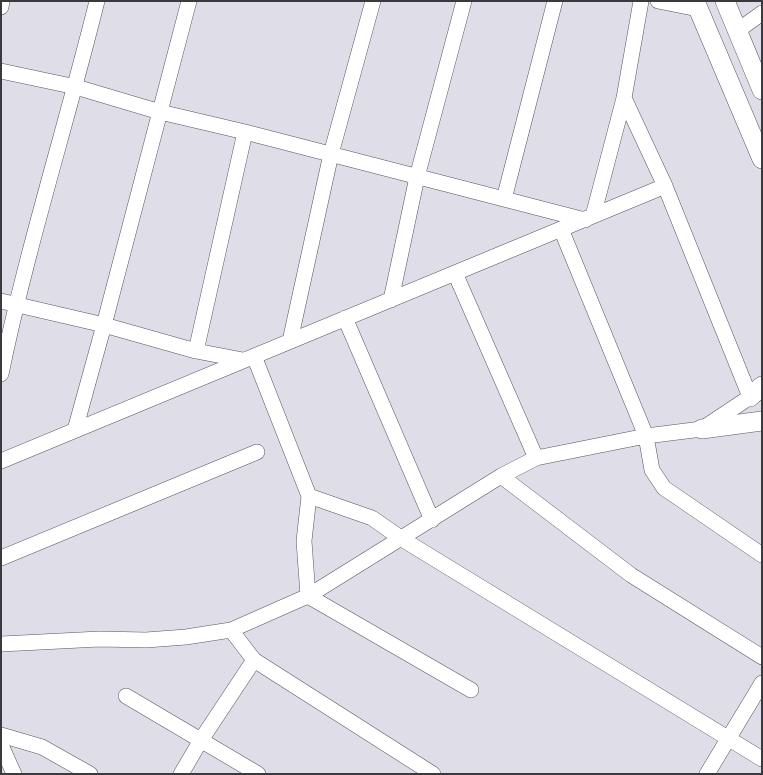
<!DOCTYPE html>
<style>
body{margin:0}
#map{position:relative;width:763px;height:775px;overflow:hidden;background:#dedde8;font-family:Poppins,sans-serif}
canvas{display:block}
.frame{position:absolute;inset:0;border:2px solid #3a3a3e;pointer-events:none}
</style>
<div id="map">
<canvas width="763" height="775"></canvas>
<div class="frame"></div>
</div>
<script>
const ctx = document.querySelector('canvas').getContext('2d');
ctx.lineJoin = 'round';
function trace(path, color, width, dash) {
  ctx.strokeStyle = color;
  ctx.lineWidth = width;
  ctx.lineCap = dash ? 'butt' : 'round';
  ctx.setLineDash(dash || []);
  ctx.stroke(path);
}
const minor = new Path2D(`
 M658,1L698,9
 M1,7L2,1
 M737,31L762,13
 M1,71L76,87L160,112L245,132L585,220
 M504,199L555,1
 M593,216L624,98L641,1
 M561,229L646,436L652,470L664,488L762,555
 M455,273L536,458
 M391,300L417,177L464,1
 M1,301L104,325L196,351L243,360
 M345,318L432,520
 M290,341L331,154L373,1
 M196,351L245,132
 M254,356L309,496L304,541L308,596L471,690
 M1,374C27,248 66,126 97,1
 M75,430L104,325L189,1
 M1,461L665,186
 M501,476L631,575L762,657
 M309,496L372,518L402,539L762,759
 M1,558L257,452
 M231,630L254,660L433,774
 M1,644L100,639L146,640L186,637L231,630L308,596L501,476L536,458L646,436L702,429L750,397L665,186L624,98
 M126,696L258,774
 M1,735L42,747L90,774
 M1,745L14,774
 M181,774L201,740L254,660
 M707,774L762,683`);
const tertiary = new Path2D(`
 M695,1L762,159
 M725,1L762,90
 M750,397L762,386
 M702,429L762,421`);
trace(minor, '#56555e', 16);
trace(tertiary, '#56555e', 20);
trace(minor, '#fff', 15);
trace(tertiary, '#fff', 19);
</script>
